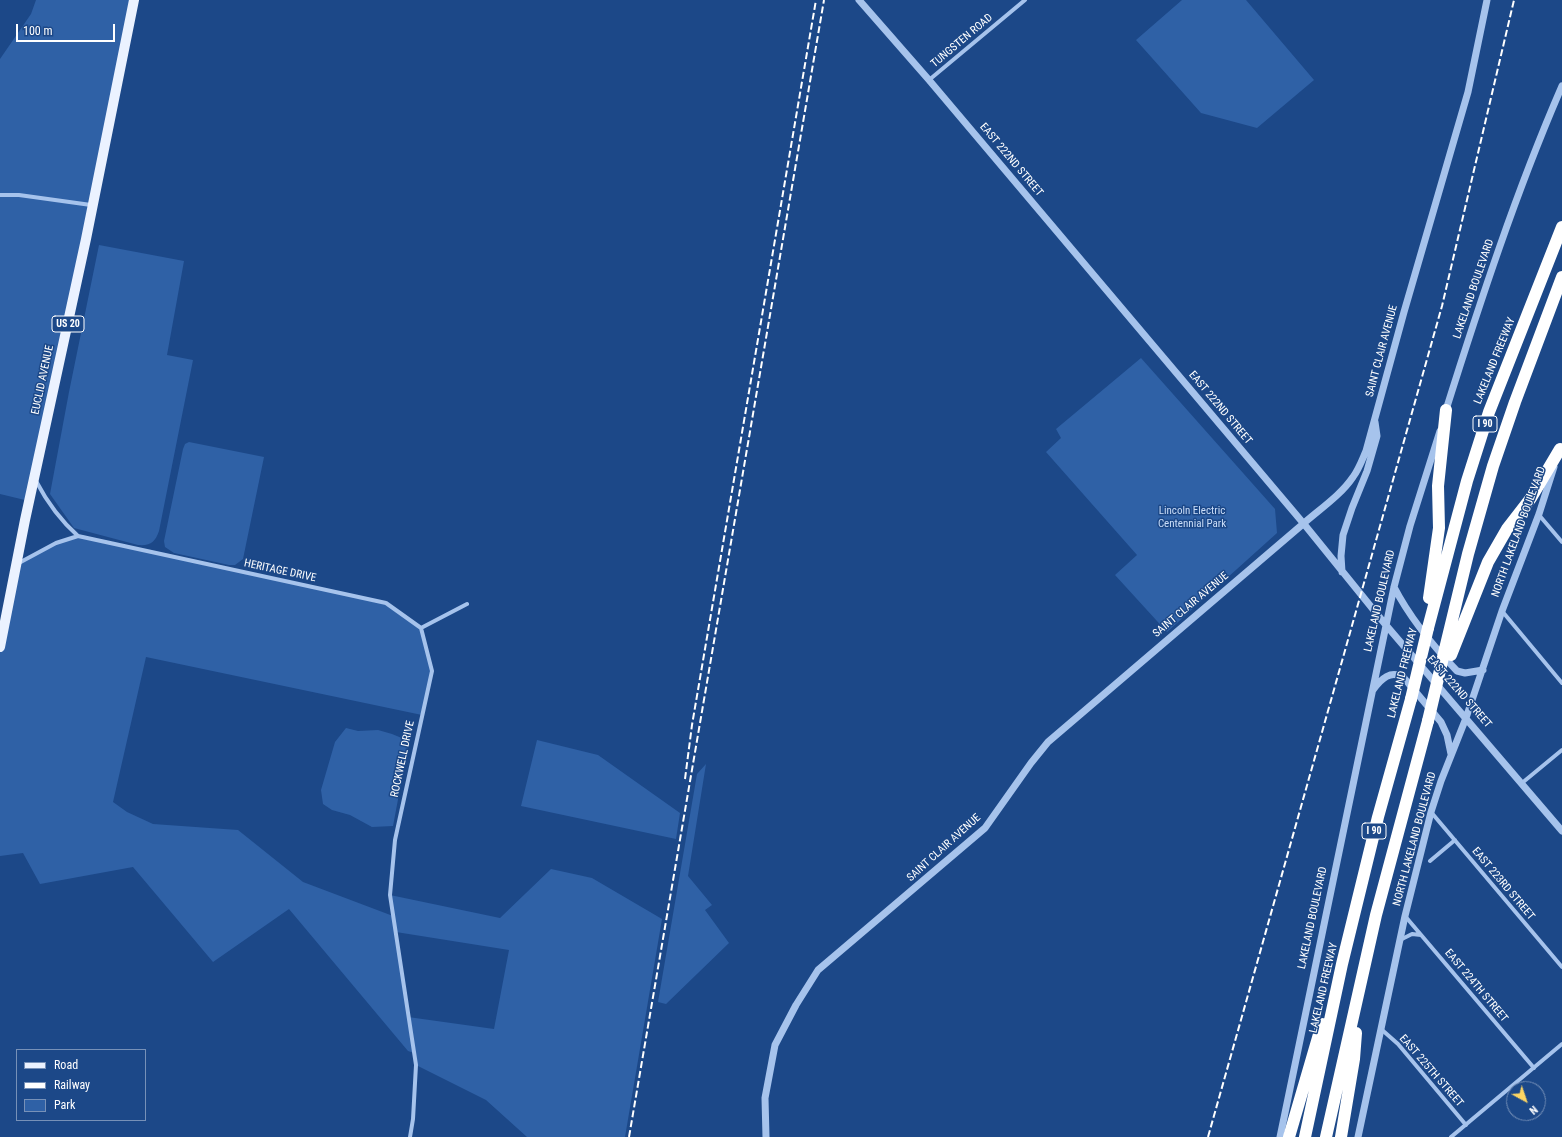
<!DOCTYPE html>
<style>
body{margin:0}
#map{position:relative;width:1562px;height:1137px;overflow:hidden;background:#1c4888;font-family:"Roboto Condensed",sans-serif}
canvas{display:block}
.legend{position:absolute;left:16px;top:1049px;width:130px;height:72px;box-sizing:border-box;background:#1c4888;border:1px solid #7791b8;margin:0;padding:5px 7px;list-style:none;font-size:12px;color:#fff}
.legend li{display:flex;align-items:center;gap:8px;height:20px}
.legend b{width:20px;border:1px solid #7791b8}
.north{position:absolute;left:1506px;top:1081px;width:40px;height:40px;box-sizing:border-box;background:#1c4888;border:1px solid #7791b8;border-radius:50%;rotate:140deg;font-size:11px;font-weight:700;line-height:16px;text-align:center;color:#fff}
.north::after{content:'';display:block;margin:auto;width:14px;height:18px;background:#fcd563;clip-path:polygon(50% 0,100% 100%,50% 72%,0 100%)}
.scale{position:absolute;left:16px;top:24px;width:99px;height:18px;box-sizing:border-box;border:2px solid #fff;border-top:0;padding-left:5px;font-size:12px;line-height:14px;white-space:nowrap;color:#fff;-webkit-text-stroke:3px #1c4888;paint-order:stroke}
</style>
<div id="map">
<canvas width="1562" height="1137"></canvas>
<ul class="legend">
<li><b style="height:5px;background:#ebf2ff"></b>Road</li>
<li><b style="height:5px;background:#fff"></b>Railway</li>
<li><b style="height:11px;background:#2f61a6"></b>Park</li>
</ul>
<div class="north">N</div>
<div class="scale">100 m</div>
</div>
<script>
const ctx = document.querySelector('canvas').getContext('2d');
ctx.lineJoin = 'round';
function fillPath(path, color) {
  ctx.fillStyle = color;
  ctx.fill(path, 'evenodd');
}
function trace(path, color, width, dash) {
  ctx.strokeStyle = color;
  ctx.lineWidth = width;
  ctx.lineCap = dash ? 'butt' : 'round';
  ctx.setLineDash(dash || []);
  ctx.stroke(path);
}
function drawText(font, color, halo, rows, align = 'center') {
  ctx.font = font + ' "Roboto Condensed",sans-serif';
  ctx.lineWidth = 3;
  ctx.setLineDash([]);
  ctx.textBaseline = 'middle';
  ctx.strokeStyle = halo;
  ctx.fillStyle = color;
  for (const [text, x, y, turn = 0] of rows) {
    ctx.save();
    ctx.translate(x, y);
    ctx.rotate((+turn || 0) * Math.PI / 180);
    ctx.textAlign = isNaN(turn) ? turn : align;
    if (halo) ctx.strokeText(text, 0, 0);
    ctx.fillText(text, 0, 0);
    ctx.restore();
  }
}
const green = new Path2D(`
 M36,0H134L29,501L0,494V59L31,14Z
 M1182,0H1246L1314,80L1257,128L1201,113L1136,40Z
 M99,245L184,261L167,355L193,360L159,531C155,542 151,546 138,545L74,528L50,494L69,392Z
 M1141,358L1275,509L1277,533L1167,632L1115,575L1137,555L1046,452L1061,438L1056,429Z
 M189,442L264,457L243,559L235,565H229L174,553L165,547L164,541L183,449L185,444Z
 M78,536L386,603L421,628L432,671L422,715L146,657L113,802L127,812L153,824L238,830L303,882L393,916L390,895L500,918L551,869L592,878L662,919L625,1137H527L486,1100L416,1065L414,1053L408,1051L289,909L213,962L133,867L40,884L23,853L0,856V647L17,564L56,543ZM396,932L509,950L494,1029L408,1017Z
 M346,728L358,731L378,730L392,734L409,741L393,826L372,827L350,815L332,810L323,804L321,790L335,742Z
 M537,740L598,755L680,813L676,839L521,806Z
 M706,764L688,876L712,905L705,910L729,943L666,1004L658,1002L697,774Z`);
const minor = new Path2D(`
 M929,80L1025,0
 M0,195H19L91,205
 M36,481C47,502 60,520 78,536L386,603L421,628L467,604
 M1539,515L1562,542
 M17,564L56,543L78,536
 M1502,611L1562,683
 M1522,783L1562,750
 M1431,812L1562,967
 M1430,861L1455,840
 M1405,916L1534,1068
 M1400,940L1412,934L1421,935
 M1381,1029L1398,1044L1466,1125
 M410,1137L413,1119L416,1065L390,895L395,840L432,671L421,628
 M1451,1137L1562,1044`);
const tertiary = new Path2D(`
 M859,0L929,80L1304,524L1385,624L1562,831
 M1445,413C1480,302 1516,192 1562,86
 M1342,572L1341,556L1343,535L1352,508L1367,471L1377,436L1375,422
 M1394,587C1410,618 1433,646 1457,671L1465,673L1483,670
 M1373,690C1381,679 1391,669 1404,678L1441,722L1447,735L1451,754
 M766,1137L765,1098L775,1045L796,1005L818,970L985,828L1031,763L1048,742L1303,524C1320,509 1341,495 1353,477C1359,469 1362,460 1366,451L1404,312L1468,92L1487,0
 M1280,1137L1394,587L1410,526L1440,431
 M1358,1137L1405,916L1431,812L1441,781L1466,718L1502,611L1539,514L1554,467`);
const primary = new Path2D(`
 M0,647L25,520L86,239L134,0`);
const motorway = new Path2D(`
 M1429,598L1439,528L1438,486L1446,410
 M1428,628L1467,481L1489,412L1562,227
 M1445,649L1468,554L1493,466L1515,402L1562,277
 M1451,655L1488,562L1507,529L1531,498L1560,449
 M1289,1137L1322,1024
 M1305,1137L1342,964L1378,817L1411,699
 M1326,1137L1376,915L1428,721
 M1341,1137L1354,1059L1356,1033`);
const rail = new Path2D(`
 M685,779L692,725L816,0
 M629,1137L824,0
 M1208,1137L1442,306L1514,0`);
const motorwayBridge = new Path2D(`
 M1411,699L1428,628
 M1428,721L1445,649`);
const shields = [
 [68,324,32],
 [1485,424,24],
 [1374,831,24]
];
const shieldNames = [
 ["US 20",68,324],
 ["I 90",1485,424],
 ["I 90",1374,831]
];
const streetNames = [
 ["TUNGSTEN ROAD",962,41,-40],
 ["EAST 222ND STREET",1011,160,50],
 ["LAKELAND BOULEVARD",1474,289,-71],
 ["SAINT CLAIR AVENUE",1382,351,-75],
 ["LAKELAND FREEWAY",1495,361,-68],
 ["EUCLID AVENUE",43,380,-78],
 ["EAST 222ND STREET",1220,408,50],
 ["NORTH LAKELAND BOULEVARD",1519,532,-70],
 ["HERITAGE DRIVE",280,571,12],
 ["LAKELAND BOULEVARD",1380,601,-77],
 ["SAINT CLAIR AVENUE",1191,605,-40],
 ["LAKELAND FREEWAY",1403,673,-76],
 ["EAST 222ND STREET",1459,692,49],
 ["ROCKWELL DRIVE",403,759,-78],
 ["NORTH LAKELAND BOULEVARD",1415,839,-75],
 ["SAINT CLAIR AVENUE",944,848,-42],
 ["EAST 223RD STREET",1503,884,50],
 ["LAKELAND BOULEVARD",1313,918,-78],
 ["EAST 224TH STREET",1476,986,50],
 ["LAKELAND FREEWAY",1324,988,-77],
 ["EAST 225TH STREET",1431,1071,49]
];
const parkNames = [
 ["Lincoln Electric",1192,511],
 ["Centennial Park",1192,524]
];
fillPath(green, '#2f61a6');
trace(minor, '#a6c3ec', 4);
trace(tertiary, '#a6c3ec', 7);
trace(primary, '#ebf2ff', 10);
trace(motorway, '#fff', 12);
trace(rail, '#fff', 2, [7, 3]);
trace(motorwayBridge, '#fff', 12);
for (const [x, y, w] of shields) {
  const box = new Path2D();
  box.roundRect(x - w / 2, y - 8, w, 16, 3);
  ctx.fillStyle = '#1c4888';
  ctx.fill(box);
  trace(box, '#fff', 1);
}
drawText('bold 10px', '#fff', null, shieldNames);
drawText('11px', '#fff', '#1c4888', streetNames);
drawText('11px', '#cbdef9', '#1c4888', parkNames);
</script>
